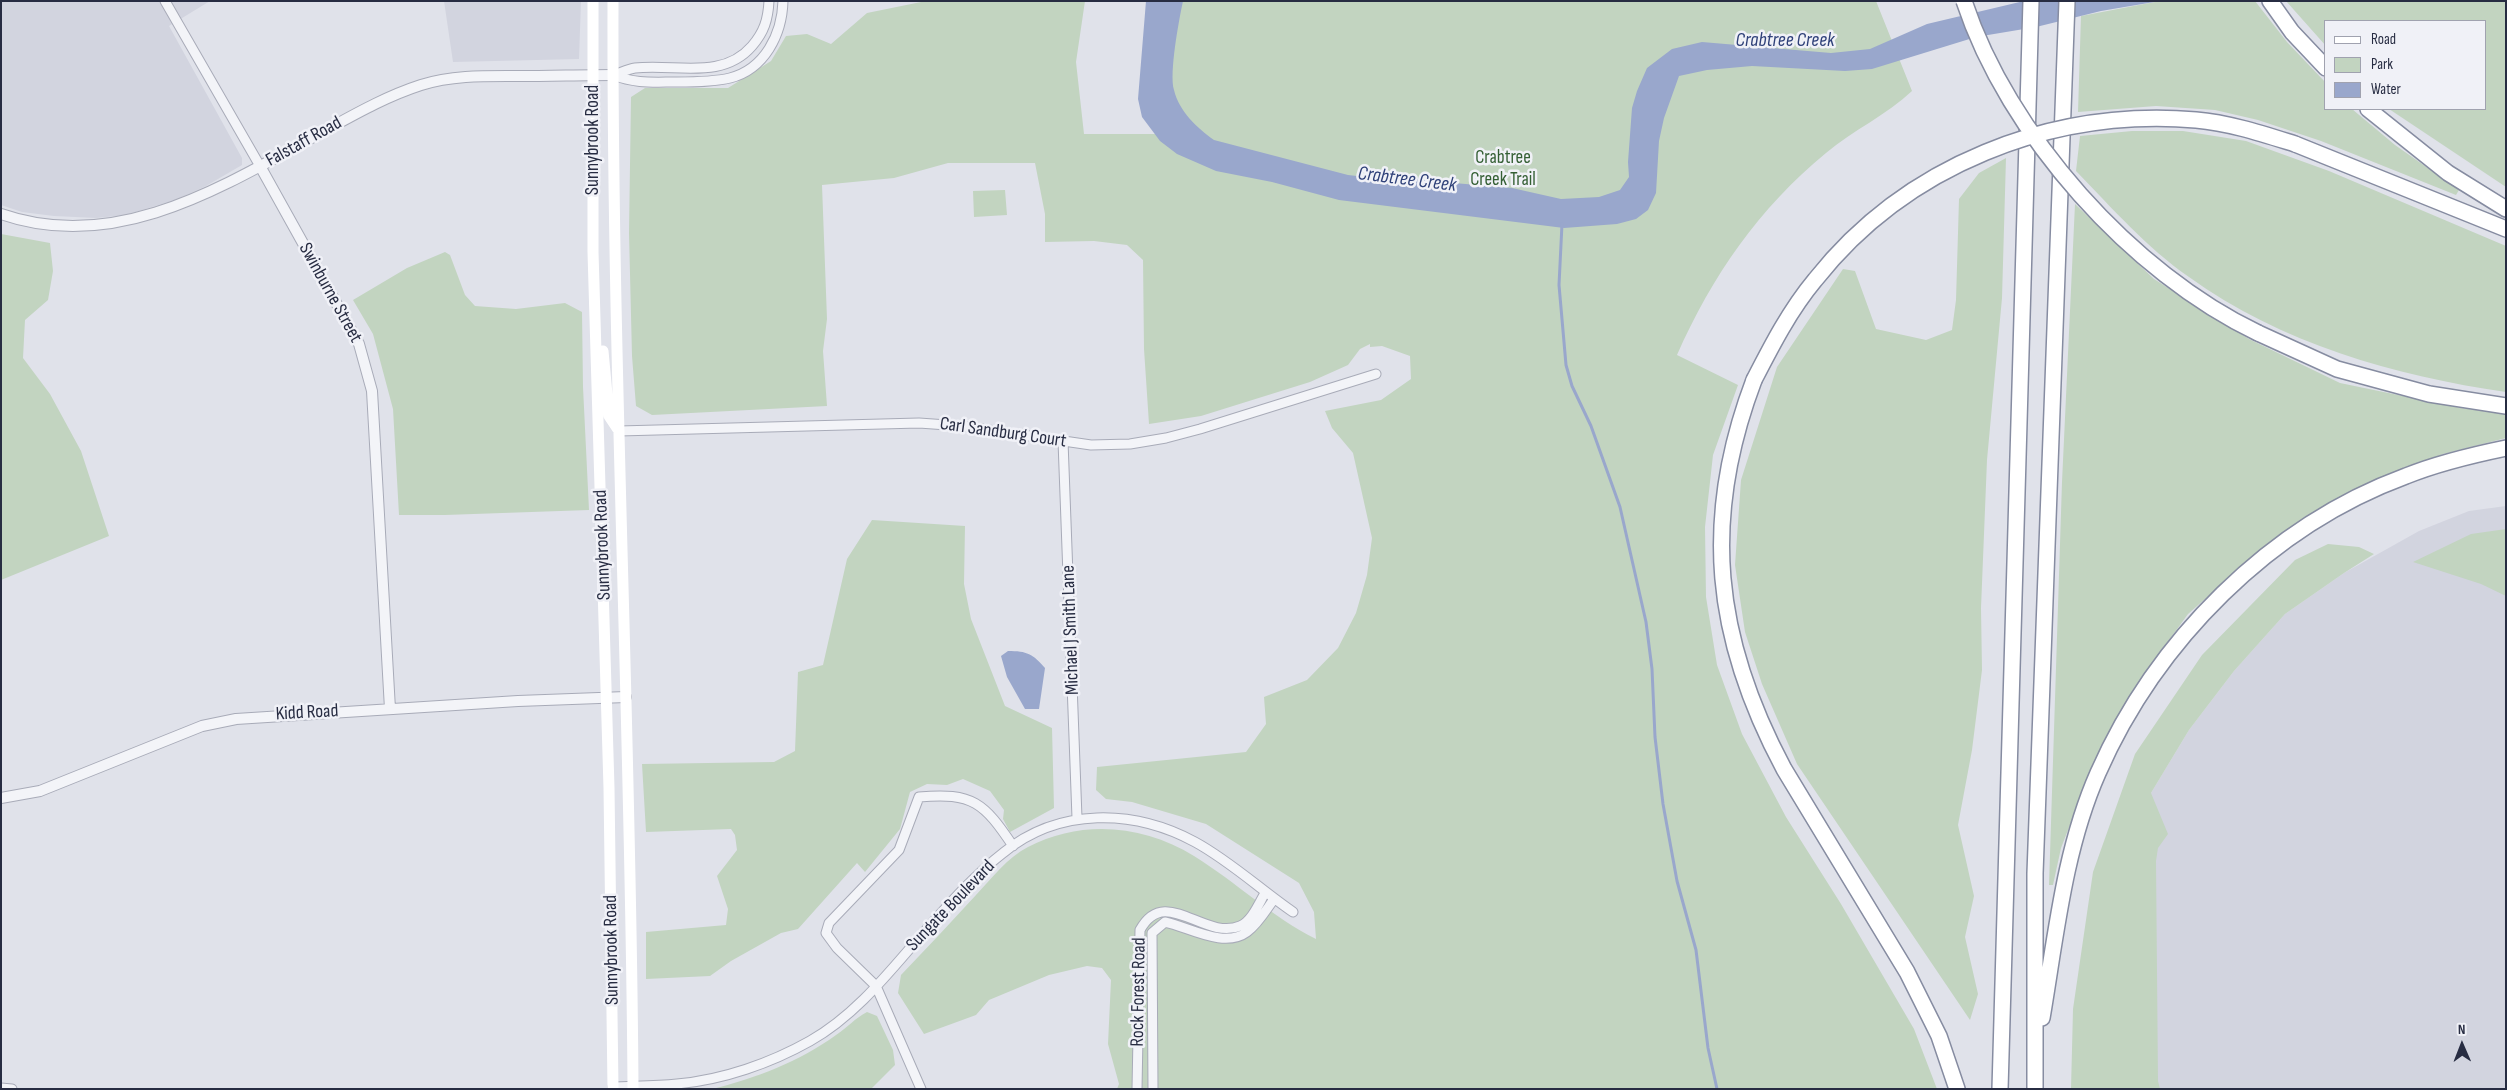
<!DOCTYPE html>
<style>
body{margin:0}
#map{position:relative;width:2507px;height:1090px;overflow:hidden;background:#e0e2ea;font-family:"Sofia Sans Condensed",sans-serif}
canvas{display:block}
.frame{position:absolute;inset:0;border:2px solid #272c42;pointer-events:none}
.legend{position:absolute;left:2324px;top:20px;width:162px;height:90px;box-sizing:border-box;background:#f0f1f7;border:1px solid #a0a2af;margin:0;padding:6px 9px;list-style:none;font-size:15px;color:#272c42}
.legend li{display:flex;align-items:center;gap:10px;height:25px}
.legend b{width:25px;border:1px solid #a0a2af}
.north{position:absolute;left:2437px;top:1020px;width:50px;height:50px;-webkit-text-stroke:4px #f0f1f7;paint-order:stroke;rotate:359deg;font-size:14px;font-weight:700;line-height:20px;text-align:center;color:#272c42}
.north::after{content:'';display:block;margin:auto;width:18px;height:22px;background:#272c42;clip-path:polygon(50% 0,100% 100%,50% 72%,0 100%)}
</style>
<div id="map">
<canvas width="2507" height="1090"></canvas>
<div class="frame"></div>
<ul class="legend">
<li><b style="height:6px;background:#fff"></b>Road</li>
<li><b style="height:14px;background:#c2d4c0"></b>Park</li>
<li><b style="height:14px;background:#99a7cc"></b>Water</li>
</ul>
<div class="north">N</div>
</div>
<script>
const ctx = document.querySelector('canvas').getContext('2d');
ctx.lineJoin = 'round';
function fillPath(path, color) {
  ctx.fillStyle = color;
  ctx.fill(path, 'evenodd');
}
function trace(path, color, width, dash) {
  ctx.strokeStyle = color;
  ctx.lineWidth = width;
  ctx.lineCap = dash ? 'butt' : 'round';
  ctx.setLineDash(dash || []);
  ctx.stroke(path);
}
function drawText(font, color, halo, rows, align = 'center') {
  ctx.font = font + ' "Sofia Sans Condensed",sans-serif';
  ctx.lineWidth = 5;
  ctx.setLineDash([]);
  ctx.textBaseline = 'middle';
  ctx.strokeStyle = halo;
  ctx.fillStyle = color;
  for (const [text, x, y, turn = 0] of rows) {
    ctx.save();
    ctx.translate(x, y);
    ctx.rotate((+turn || 0) * Math.PI / 180);
    ctx.textAlign = isNaN(turn) ? turn : align;
    if (halo) ctx.strokeText(text, 0, 0);
    ctx.fillText(text, 0, 0);
    ctx.restore();
  }
}
const built = new Path2D(`
 M1,1H210L169,26L242,158V165L206,186L178,199L126,215L96,218L54,216L22,212L1,205Z
 M444,1H581L579,59L453,62Z
 M2506,506V1089H2096L2151,793L2189,730L2234,671L2285,614L2344,573L2419,531L2469,511Z`);
const green = new Path2D(`
 M926,1H1085L1076,62L1084,134H1162L1150,1H1876L1912,91C1887,115 1853,130 1826,153C1759,208 1712,276 1677,355L1738,385L1713,455L1705,527L1706,597L1717,665L1742,734L1786,817L1841,904L1914,1029L1937,1089H1117L1119,1084L1108,1044L1111,980L1102,968L1087,966L1049,975L989,1000L976,1015L924,1034L898,993L901,975C926,949 951,922 976,895C991,879 1008,857 1028,847C1082,819 1144,825 1194,856C1236,882 1272,917 1316,939L1314,912L1299,883L1206,824L1132,802L1106,799L1096,790L1097,767L1246,752L1266,724L1264,697L1307,680L1338,648L1356,613L1367,575L1372,538L1353,453L1332,428L1325,411L1381,400L1411,379L1410,356L1382,346L1370,347V344L1360,349L1348,365L1310,382L1201,416L1149,424L1144,349L1143,260L1127,245L1094,241L1045,242V214L1035,163H948L894,178L822,185L827,319L823,351L827,406L652,415L636,406L632,356L629,233L631,97L645,88H728L771,61L786,36L807,34L831,44L867,13Z
 M2160,1H2255L2287,42L2326,83V109H2352L2395,145L2459,190L2456,195L2321,141L2258,120L2215,110L2156,106L2078,112L2081,16Z
 M2286,1H2506V187L2389,109H2486V21H2326V46Z
 M2132,131H2183L2246,141L2329,171L2506,246V392C2395,376 2280,343 2189,277C2147,248 2112,208 2076,171L2080,136Z
 M2006,158L2002,298L1987,460L1981,608L1982,670L1972,750L1958,825L1974,896L1965,937L1978,994L1970,1020L1797,764L1762,684L1745,632L1735,565L1741,480L1777,367L1843,269L1855,271L1876,329L1926,340L1952,330L1956,300L1959,199L1979,173Z
 M1005,190L1007,215L974,217L973,191Z
 M2075,204L2154,279L2249,339L2340,383L2461,408L2506,414V438L2443,454L2339,499L2256,554L2188,614L2133,690L2089,776L2061,848L2053,885H2049L2062,482Z
 M1,234L50,243L53,271L48,300L25,320L23,358L50,394L81,451L109,536L1,580Z
 M445,252L450,255L465,295L475,306L516,309L565,303L582,312L583,387L589,510L445,515H399L393,409L373,334L353,300L407,268Z
 M872,520L965,526L964,584L971,619L1005,706L1052,728L1054,808L1010,832L1003,819L1004,810L990,791L963,779L947,785L927,784L910,792L900,829L865,872L857,863L798,929L781,933L731,961L710,976L646,979V932L726,925L728,909L717,876L737,850L735,835L731,829L646,832L642,764L774,762L795,751L798,672L823,665L847,559Z
 M2506,529V596L2481,584L2413,562L2471,534Z
 M2328,544L2359,547L2374,554L2344,573L2285,614L2234,671L2189,730L2151,793L2168,834L2158,848L2156,861L2158,1081L2160,1089H2071L2073,1009L2093,872L2135,754L2202,655L2295,560Z
 M867,1012L877,1016L893,1050L895,1065L871,1089H712C756,1078 799,1062 836,1035C847,1028 855,1018 867,1012Z`);
const water = new Path2D(`
 M1146,1H1183C1179,20 1169,73 1174,90C1179,111 1197,128 1214,140L1348,175L1401,181L1424,178L1454,183L1512,188L1561,199L1599,197L1620,190L1629,177L1628,162L1632,108L1637,91L1647,68L1672,49L1702,42L1831,53L1870,49L1927,24L2024,1H2160L2101,11L2036,27L1976,37L1872,69L1845,71L1752,66L1707,70L1679,76L1664,118L1659,141L1656,193L1648,210L1636,219L1617,224L1564,228L1339,200L1272,182L1216,171L1177,154L1160,141L1142,117L1138,99Z
 M1008,651C1027,651 1033,654 1045,668L1039,709H1025L1007,677L1001,656Z`);
const stream = new Path2D(`
 M1562,224L1559,285L1566,365L1572,386L1591,426L1620,507L1646,622L1652,669L1655,737L1663,804L1677,881L1696,950L1708,1048L1717,1089`);
const minor = new Path2D(`
 M165,1L260,166
 M613,75C636,84 653,82 677,82C695,82 713,82 730,78C765,69 782,34 783,1
 M613,75C620,73 628,69 635,68C674,63 722,81 752,46C764,32 768,20 769,1
 M619,431L919,423L961,426L1091,445L1130,444L1166,438L1200,429L1376,374
 M1063,441L1077,818
 M613,1087C634,1086 656,1086 677,1084C723,1080 771,1063 810,1041C854,1016 886,976 918,939C945,909 972,877 1003,853C1059,807 1134,809 1195,842C1230,861 1261,890 1293,912
 M1,1088L12,1089
 M921,1089L876,986L837,948L826,933L829,923L899,850L919,797C973,792 984,803 1013,846
 M1137,1089L1140,930C1165,884 1204,941 1240,926C1252,921 1259,903 1265,893
 M1153,1089L1152,933L1165,922C1189,927 1224,949 1247,932C1258,924 1266,910 1274,899`);
const tertiary = new Path2D(`
 M260,166L359,344L372,391L390,709
 M1,214C118,255 227,184 326,130C357,113 387,96 421,85C453,75 486,76 519,76C550,76 582,75 613,75
 M1,798L40,791L202,726L236,719L518,701L626,697`);
const secondary = new Path2D(`
 M593,1V252L609,788L613,1089
 M613,1C612,364 631,726 633,1089
 M603,351L609,416L619,431`);
const motorway = new Path2D(`
 M2270,1L2292,32L2326,68
 M2368,109L2448,173L2506,209
 M2295,144L2506,229
 M2258,333L2337,369L2429,394L2506,406
 M1754,380C1701,520 1714,638 1784,769L1907,972L1939,1036L1957,1089
 M2042,1018C2056,936 2064,850 2098,773C2156,641 2270,526 2406,476C2438,463 2472,455 2506,448
 M2000,1089L2031,1
 M2035,1089V873L2067,1`);
const motorwayBridge = new Path2D(`
 M1964,1C2008,135 2132,273 2258,333
 M1754,380C1772,345 1790,310 1815,280C1906,165 2051,108 2196,120C2230,123 2263,134 2295,144`);
const streetNames = [
 ["Sunnybrook Road",593,140,-90],
 ["Falstaff Road",304,142,-29],
 ["Swinburne Street",330,293,61],
 ["Carl Sandburg Court",1003,433,8],
 ["Sunnybrook Road",603,545,-92],
 ["Michael J Smith Lane",1071,630,-92],
 ["Kidd Road",307,713,-3],
 ["Sungate Boulevard",951,906,-46],
 ["Sunnybrook Road",612,950,-91],
 ["Rock Forest Road",1139,992,-89]
];
const parkNames = [
 ["Crabtree",1503,158],
 ["Creek Trail",1503,180]
];
const waterNames = [
 ["Crabtree Creek",1785,41],
 ["Crabtree Creek",1407,180,7]
];
fillPath(built, '#d2d4df');
fillPath(green, '#c2d4c0');
fillPath(water, '#99a7cc');
trace(stream, '#99a7cc', 3);
trace(minor, '#a8abb8', 11);
trace(tertiary, '#a8abb8', 12);
trace(motorway, '#868ca1', 18);
trace(minor, '#f3f4f8', 9);
trace(tertiary, '#f3f4f8', 10);
trace(secondary, '#fff', 11);
trace(motorway, '#fff', 15);
trace(motorwayBridge, '#868ca1', 18, []);
trace(motorwayBridge, '#fff', 15);
drawText('19px', '#272c42', '#f0f1f7', streetNames);
drawText('19px', '#345f34', '#f0f1f7', parkNames);
drawText('italic 20px', '#2f4179', '#f0f1f7', waterNames);
</script>
